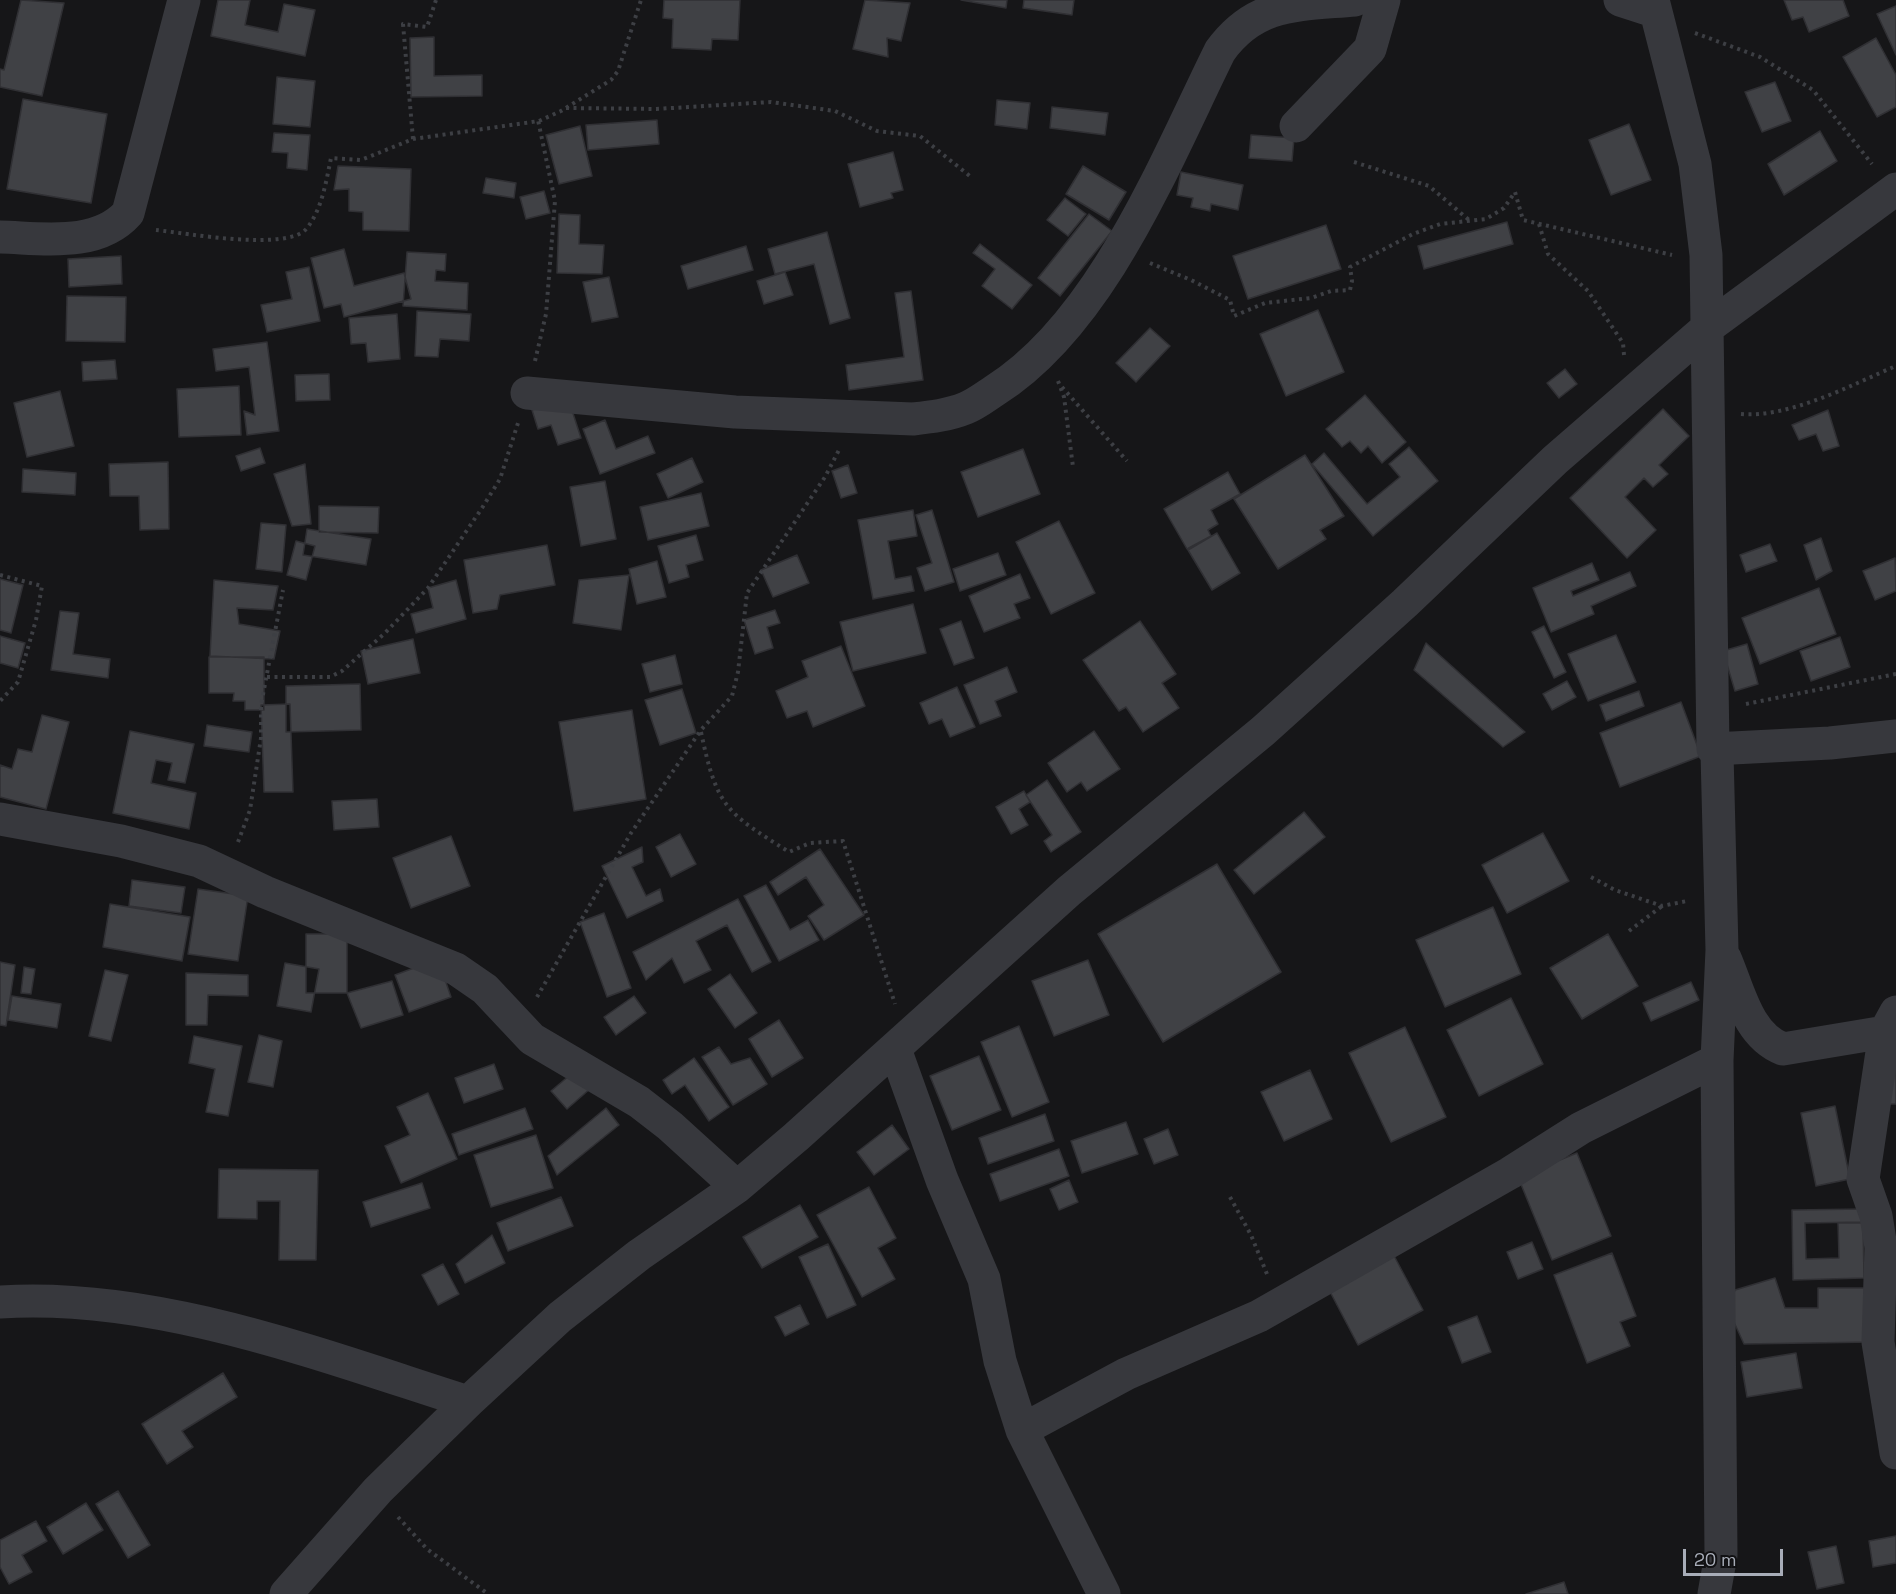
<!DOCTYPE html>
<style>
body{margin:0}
#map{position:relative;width:1896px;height:1594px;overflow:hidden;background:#161618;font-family:"Space Grotesk",sans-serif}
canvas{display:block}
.scale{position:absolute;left:1683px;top:1549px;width:100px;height:27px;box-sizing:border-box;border:3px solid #a8adb8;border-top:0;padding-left:8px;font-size:18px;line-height:21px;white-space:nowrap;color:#a8adb8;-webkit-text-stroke:4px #111113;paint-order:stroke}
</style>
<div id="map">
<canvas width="1896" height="1594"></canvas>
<div class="scale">20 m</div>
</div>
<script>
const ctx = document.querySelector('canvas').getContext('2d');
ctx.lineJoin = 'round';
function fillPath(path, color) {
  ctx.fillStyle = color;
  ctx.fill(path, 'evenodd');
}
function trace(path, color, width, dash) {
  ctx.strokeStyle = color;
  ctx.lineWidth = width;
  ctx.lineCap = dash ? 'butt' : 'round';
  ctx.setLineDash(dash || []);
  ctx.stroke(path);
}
const building = new Path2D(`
 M21,0L64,3L42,96L0,87V69L4,70Z
 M218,0H250L245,25L278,32L284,4L315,10L305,56L211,36Z
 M664,0H740L738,40L712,39L711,50L672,48L673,19L663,18Z
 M865,0L910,3L901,41L887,38L888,57L853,49Z
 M961,0H1007L1006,8Z
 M1024,0H1074L1072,15L1023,8Z
 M1784,0H1843L1849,16L1809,32L1803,17L1792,20Z
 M1896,6V55L1877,14Z
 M434,37V76L482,75V96L411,97L410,38Z
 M1876,38L1896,75V107L1877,117L1843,57Z
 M277,77L315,81L310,127L273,124Z
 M1775,82L1791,121L1762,132L1745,92Z
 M23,99L107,114L91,203L7,189Z
 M997,100L1030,103L1027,129L995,125Z
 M1052,107L1108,113L1105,135L1050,128Z
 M657,120L659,144L588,150L586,125Z
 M1629,124L1651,180L1611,195L1589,140Z
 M580,126L592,176L559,184L546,135Z
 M1820,131L1837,161L1784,195L1768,164Z
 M274,133L310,135L307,170L287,168L288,153L272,152Z
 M1251,135L1294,138L1292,161L1249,158Z
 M893,152L903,190L891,193L893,198L860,207L848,164Z
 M338,166L411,169L409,231L363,230V212L349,211V189L334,190Z
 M1083,166L1126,192L1109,220L1066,194Z
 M1181,172L1243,185L1238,210L1211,204L1210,211L1191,207L1193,198L1177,195Z
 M486,178L516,183L514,198L483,193Z
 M544,191L550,213L526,219L520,197Z
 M1065,198L1086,214L1068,236L1047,220Z
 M559,214L580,215L579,244L604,245L602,274L557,273Z
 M1089,214L1112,231L1060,296L1038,278Z
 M1507,222L1513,244L1424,269L1418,246Z
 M1326,225L1341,269L1248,299L1233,256Z
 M827,232L850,318L830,324L814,264L775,274L768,249Z
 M980,244L1032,285L1012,309L982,286L995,269L973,253Z
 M746,246L753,270L688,289L681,266Z
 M344,249L354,286L404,273L411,299L344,317L341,304L324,308L311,258Z
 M407,252L446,254L445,271L436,270L435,281L468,283L467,310L403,306Z
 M121,256L122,284L69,287L68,259Z
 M309,267L320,321L267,332L261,305L292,299L286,272Z
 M785,272L793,295L764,304L757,281Z
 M609,277L618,317L592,322L583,282Z
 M911,291L923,380L849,390L846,365L904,357L895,293Z
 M67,296L126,297L125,342L66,341Z
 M1318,310L1344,372L1286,396L1260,334Z
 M417,311L471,314L469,341L440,339L438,357L415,356Z
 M397,314L400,359L368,362L366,343L351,344L349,318Z
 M1150,328L1170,346L1136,382L1116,363Z
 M267,342L279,431L247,435L244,411L255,415L249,367L216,371L213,349Z
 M115,360L117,379L83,381L82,362Z
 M1565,369L1577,384L1559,398L1547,383Z
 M329,374L330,400L296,401L295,375Z
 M239,386L241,435L179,437L177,389Z
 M60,391L74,446L27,457L14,403Z
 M1365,395L1406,442L1382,463L1368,446L1361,453L1350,441L1342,447L1326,429Z
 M568,398L581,438L558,445L551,425L538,429L532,410Z
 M1663,409L1689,436L1659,465L1668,474L1653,487L1644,478L1625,497L1656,530L1627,558L1570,498Z
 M1828,410L1839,446L1823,451L1816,434L1799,440L1792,425Z
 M605,420L616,449L648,436L655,453L600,474L583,429Z
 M1409,447L1438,481L1373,536L1312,464L1324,453L1367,504L1400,477L1389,464Z
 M260,448L265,463L241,471L236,456Z
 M1023,449L1040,494L978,517L961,472Z
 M1305,455L1344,516L1320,530L1326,539L1278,569L1234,499Z
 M692,458L703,482L668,498L657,474Z
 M168,462L169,529L140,530L139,496H110L109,464Z
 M305,464L311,524L292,526L274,474Z
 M848,465L857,493L841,498L832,471Z
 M23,469L76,473L75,495L22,492Z
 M1228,472L1240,494L1211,510L1218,524L1208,530L1211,536L1187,549L1164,509Z
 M605,481L616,539L581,546L570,487Z
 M701,493L709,526L648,540L640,507Z
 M319,506L379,507L378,533L319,532Z
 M913,510L917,536L888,541L895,579L911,576L914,591L873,599L858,520Z
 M932,510L954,582L925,591L917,568L932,563L916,515Z
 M1059,521L1095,593L1051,614L1016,542Z
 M261,523L286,525L282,572L256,569Z
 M307,529L371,539L366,565L303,555Z
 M1217,533L1240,573L1212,590L1188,550Z
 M696,535L703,560L686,565L689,577L669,583L658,546Z
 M1821,538L1832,571L1816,580L1804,545Z
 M296,541L315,546L306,580L287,575Z
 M1770,544L1777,561L1746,572L1740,555Z
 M547,545L555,585L500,595L497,609L473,613L464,560Z
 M998,553L1006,575L960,591L953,569Z
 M797,555L809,583L773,597L761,570Z
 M1895,558L1896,591L1875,600L1863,571Z
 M657,561L666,597L637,604L629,569Z
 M1592,563L1599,580L1571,591L1573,596L1630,572L1636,586L1591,606L1594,614L1551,632L1533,588Z
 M1020,574L1030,598L1014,604L1020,618L984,632L969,596Z
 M629,575L621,630L573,623L579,580Z
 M0,579L23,585L11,633L0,630Z
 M214,580L278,586L273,610L237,608L239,624L280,631L274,659L210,656Z
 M456,580L466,619L416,633L411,614L433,608L428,588Z
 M1819,588L1836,634L1760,664L1742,618Z
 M913,604L926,653L853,671L840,622Z
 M775,610L780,623L767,627L773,648L755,654L744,620Z
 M60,611L79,613L73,654L110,659L108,678L51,670Z
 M961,621L974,658L954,665L940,629Z
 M1140,621L1176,674L1162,683L1179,708L1143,732L1126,707L1119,711L1083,660Z
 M1544,626L1566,672L1554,678L1532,632Z
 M1616,635L1636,682L1588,701L1568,654Z
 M0,636L25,643L18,668L0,663Z
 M1840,637L1850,667L1811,681L1800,651Z
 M413,639L420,673L368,684L361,651Z
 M1426,643L1525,732L1503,747L1414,670Z
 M1747,644L1758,684L1735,691L1723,651Z
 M841,646L865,706L813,727L807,711L787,718L776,691L808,677L802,661Z
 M675,655L682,684L650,692L642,664Z
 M209,657H264V710H245V701H233L234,693H209Z
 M1007,667L1017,692L995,701L1001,716L980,724L964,685Z
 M1567,681L1576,697L1552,710L1543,694Z
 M360,684L361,730L286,732V686Z
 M957,687L975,727L950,737L942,719L929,724L920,703Z
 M682,689L696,733L660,745L645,700Z
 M1639,691L1644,706L1606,721L1600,705Z
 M1681,702L1701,756L1620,787L1600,733Z
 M290,704L293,792H264L261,705Z
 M632,710L646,799L574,811L559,722Z
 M42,715L69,722L46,809L0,797V765L12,769L18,749L32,752Z
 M207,725L252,732L249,752L204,746Z
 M130,731L194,744L185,783L168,780L172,763L156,760L151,783L196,793L189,829L113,813Z
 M1094,731L1120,769L1087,791L1081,782L1067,792L1048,763Z
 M1047,780L1081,832L1051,852L1044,841L1052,835L1026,795Z
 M1024,791L1030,802L1019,809L1028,825L1011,834L996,807Z
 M377,799L379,827L334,830L332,801Z
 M1304,812L1325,837L1254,894L1234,870Z
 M1543,833L1569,881L1507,913L1482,865Z
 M680,834L696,864L671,877L656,847Z
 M451,836L470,886L411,908L393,858Z
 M642,847L643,862L632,867L646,896L660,889L663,901L627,918L602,866Z
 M820,849L864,915L824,940L808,916L824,905L806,877L778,895L770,882Z
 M1217,864L1281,972L1163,1042L1098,934Z
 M132,880L185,887L181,913L129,906Z
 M766,885L790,930L808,920L819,940L779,961L744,896Z
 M198,889L248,896L238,961L188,954Z
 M738,899L771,962L752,972L727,925L696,941L711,970L684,983L672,958L646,980L633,952Z
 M110,904L190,917L182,961L103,947Z
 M1493,907L1521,974L1445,1007L1416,940Z
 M604,913L631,988L607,997L580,922Z
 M306,934H347V993H306Z
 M1608,934L1638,986L1582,1019L1550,968Z
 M438,959L451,997L409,1012L395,975Z
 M1088,960L1109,1015L1054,1036L1032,981Z
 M0,962L15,965L6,1026L0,1025Z
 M285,963L319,969L311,1012L277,1006Z
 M24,967L35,969L31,994L21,993Z
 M105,970L128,975L111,1041L89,1036Z
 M186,973L248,975V996L208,995L207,1025H186Z
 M730,974L757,1013L735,1028L708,989Z
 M392,981L403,1015L361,1028L347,993Z
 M1691,982L1699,1000L1651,1021L1643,1003Z
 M12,996L61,1004L57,1028L8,1020Z
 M634,996L646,1013L616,1035L604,1017Z
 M1511,998L1543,1064L1479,1096L1447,1030Z
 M779,1020L803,1058L772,1077L749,1039Z
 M1019,1026L1049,1102L1012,1117L981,1042Z
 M1405,1027L1446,1117L1391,1142L1349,1053Z
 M259,1035L282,1041L273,1087L248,1082Z
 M194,1036L242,1046L228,1116L206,1112L215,1069L189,1063Z
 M719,1047L731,1064L750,1058L767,1084L733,1105L702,1057Z
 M979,1056L1001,1110L952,1130L930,1076Z
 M694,1058L729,1107L709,1121L685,1085L672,1094L663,1080Z
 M494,1064L503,1089L464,1103L455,1078Z
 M1896,1064V1104H1887Z
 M576,1070L591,1088L567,1109L551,1091Z
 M1310,1070L1332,1119L1284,1141L1261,1092Z
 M428,1093L457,1159L401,1183L385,1146L410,1135L397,1107Z
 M1835,1106L1850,1179L1816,1186L1801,1113Z
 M525,1108L533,1129L459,1155L452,1134Z
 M606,1108L619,1125L557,1175L548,1156Z
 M1045,1114L1054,1141L988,1164L979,1138Z
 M1126,1122L1138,1154L1082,1173L1071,1141Z
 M892,1125L909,1149L874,1175L857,1152Z
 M1168,1129L1178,1155L1154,1164L1144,1139Z
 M536,1135L553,1188L491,1207L474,1155Z
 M1059,1149L1069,1176L1000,1201L990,1174Z
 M1577,1153L1611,1236L1552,1260L1518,1177Z
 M219,1169L318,1170L316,1260H279L280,1201H257V1219L218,1218Z
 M1069,1180L1078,1202L1059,1210L1050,1189Z
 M422,1183L430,1208L371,1227L363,1202Z
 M869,1187L896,1238L878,1248L895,1279L862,1297L817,1215Z
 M561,1197L573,1226L508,1251L497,1223Z
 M800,1205L818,1237L762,1268L743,1237Z
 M1864,1209L1863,1222L1805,1223L1806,1259L1839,1258L1838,1223H1863L1864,1278L1793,1280L1792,1210Z
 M492,1235L505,1263L465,1283L456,1264Z
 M1532,1242L1543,1269L1518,1279L1507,1252Z
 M828,1244L856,1305L827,1318L799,1257Z
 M1392,1252L1423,1310L1358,1345L1327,1286Z
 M1612,1253L1636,1316L1620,1322L1630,1346L1587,1363L1554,1275Z
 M443,1264L459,1294L438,1305L422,1275Z
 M1775,1278L1785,1308H1818V1288H1874V1342L1744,1344L1728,1309L1735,1290Z
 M800,1305L809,1324L785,1336L775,1317Z
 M1477,1316L1491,1352L1462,1363L1448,1327Z
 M1796,1353L1802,1388L1747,1397L1741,1362Z
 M223,1373L237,1397L182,1431L193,1447L167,1464L142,1424Z
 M118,1491L150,1545L128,1558L96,1504Z
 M86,1503L103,1530L63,1554L47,1527Z
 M36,1521L47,1541L22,1555L32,1572L9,1584L0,1567V1540Z
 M1896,1536V1563L1873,1567L1869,1541Z
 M1836,1546L1844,1583L1817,1589L1808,1552Z
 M1564,1582L1568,1594H1526Z`);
const path = new Path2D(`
 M1695,33L1760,57L1813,90L1872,164
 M566,108L656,109L771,102L835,111L877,131L920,136L971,177
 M413,139L403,24L427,27L436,0
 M1354,162L1429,186L1469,220
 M1539,224L1548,254L1588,291L1623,343L1624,355
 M156,230C185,233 289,252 307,228C322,209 326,182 331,158L361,160L413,139L539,121L561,111L611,80L618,71L641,0
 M1150,263L1191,280L1230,300L1234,316L1265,303L1311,298L1331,291L1350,290L1352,281L1350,267L1413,234L1440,224L1486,219L1504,208L1515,192L1523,220L1672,255
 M535,361L546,314L555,201L538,120
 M1058,381L1064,397L1073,467
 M1062,387L1127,461
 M1741,414C1790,418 1851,385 1896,366
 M0,575L42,586L36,620L18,682L0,701
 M267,677H330L342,671L385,633L428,588L482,508L500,479L518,423
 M1746,704L1896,674
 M701,732C717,808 726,812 789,852L810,843L843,841L895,1004
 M238,842L250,810L261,738V705L283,590
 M1591,877L1615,890L1662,906L1687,901
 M1629,931L1662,906
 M537,997L631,833L701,730L732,696L738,672L747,593L825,477L840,448
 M1230,1197L1251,1235L1267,1274
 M398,1517L427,1549L488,1594`);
const minor = new Path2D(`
 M1620,0L1654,11
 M1653,0L1695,164L1706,255L1713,749L1717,753L1722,950L1717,1060L1721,1555L1714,1594
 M1296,126L1370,49L1384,0
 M0,237C42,238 97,248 128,213L184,0
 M527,393L735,412L913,419C931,417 949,415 966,408C976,404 985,397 994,391C1102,323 1165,162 1220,51C1256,1 1300,5 1355,0
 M1713,749L1830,743L1896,736
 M0,819L121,841L199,861L265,892L456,969L485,989L532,1039L639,1102L670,1126L737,1187
 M1725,958C1739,990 1747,1035 1783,1049L1885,1032
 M1896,1012L1885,1032L1863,1179L1876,1216L1881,1247L1878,1342L1896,1453
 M895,1049L942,1180L984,1279L1000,1361L1022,1430L1104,1594
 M0,1302C156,1292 320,1355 468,1402
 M1022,1430L1126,1374L1259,1316L1510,1173L1581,1128L1717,1060
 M286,1594L378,1490L468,1402L560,1317L639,1255L737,1187L796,1137L1069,891L1263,731L1405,603L1555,460L1707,328L1896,189`);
fillPath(building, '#404145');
trace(building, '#303034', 1.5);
trace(path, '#3d3f44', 4, [3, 4.5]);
trace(minor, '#37383d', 33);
</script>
